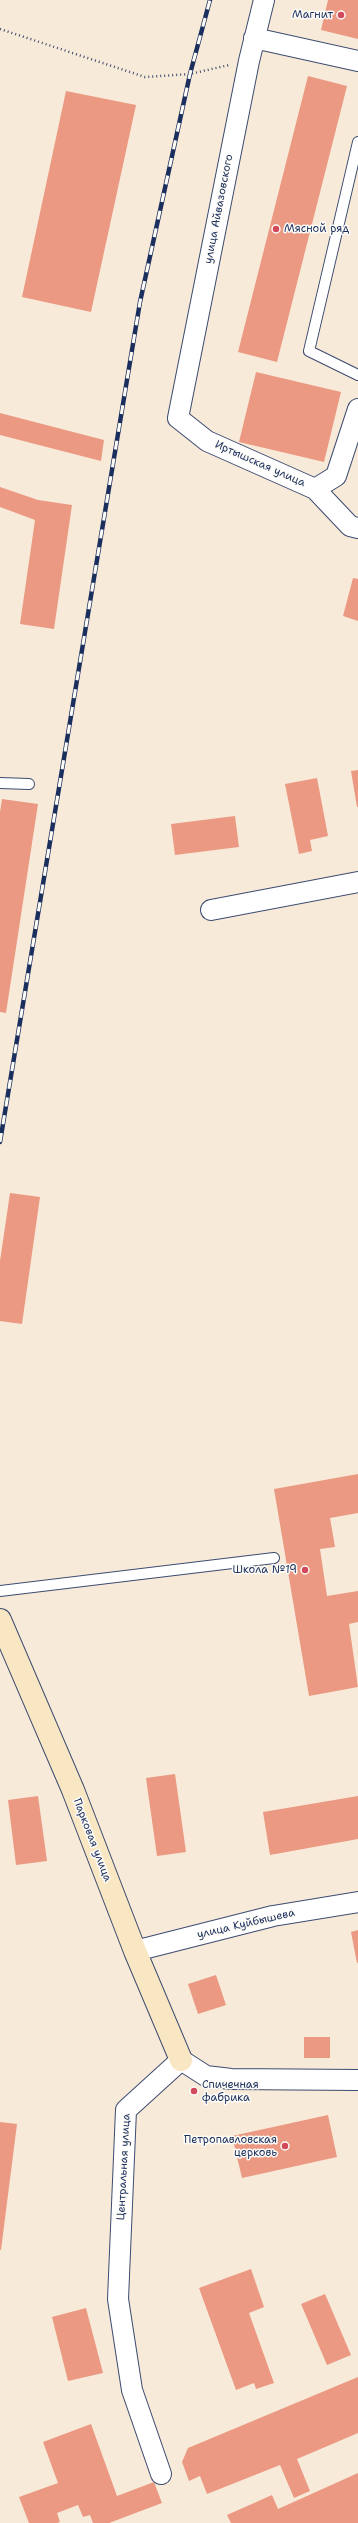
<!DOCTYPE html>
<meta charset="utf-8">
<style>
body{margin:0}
canvas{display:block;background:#f8ead8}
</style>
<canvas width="358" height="2523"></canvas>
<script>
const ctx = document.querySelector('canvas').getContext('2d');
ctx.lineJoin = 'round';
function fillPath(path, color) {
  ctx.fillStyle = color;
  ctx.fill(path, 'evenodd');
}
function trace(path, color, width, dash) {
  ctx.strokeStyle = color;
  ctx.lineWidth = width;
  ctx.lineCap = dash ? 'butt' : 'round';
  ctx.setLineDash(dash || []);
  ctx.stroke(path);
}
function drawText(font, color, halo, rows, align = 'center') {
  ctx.font = font + ' "Shantell Sans",sans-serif';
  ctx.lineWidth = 3;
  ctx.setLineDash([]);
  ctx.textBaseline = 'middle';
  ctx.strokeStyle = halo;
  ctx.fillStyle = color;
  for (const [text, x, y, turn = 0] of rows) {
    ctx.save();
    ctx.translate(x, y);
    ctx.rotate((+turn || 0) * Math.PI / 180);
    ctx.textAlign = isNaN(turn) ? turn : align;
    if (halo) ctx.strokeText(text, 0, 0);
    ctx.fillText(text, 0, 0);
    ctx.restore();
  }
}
const building = new Path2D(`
 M328,0H358V39L321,30Z
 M308,76L347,86L277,362L238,352Z
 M66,91L136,105L91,312L22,297Z
 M256,372L341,392L324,462L239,442Z
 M0,413L104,440L101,461L0,435Z
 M0,487L38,500L72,505L54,629L20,624L35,520L0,507Z
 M353,578L358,579V621L343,616Z
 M358,770V807H357L351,771Z
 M317,778L328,836L310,840L312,851L299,854L285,784Z
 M2,799L38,804L6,1013L0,1012V812Z
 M235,816L239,847L175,855L171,824Z
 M10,1193L40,1197L22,1324L0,1321V1261Z
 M358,1474V1513L330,1518L335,1547L320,1549L327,1596L358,1591V1622L349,1624L358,1687L309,1696L274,1489Z
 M175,1774L186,1852L157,1856L146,1778Z
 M38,1796L47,1861L16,1865L8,1800Z
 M358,1796V1839L270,1855L263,1812Z
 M358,1930V1963H357L351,1932Z
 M216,1975L226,2005L198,2014L188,1984Z
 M304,2037H330V2058H304Z
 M328,2115L337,2157L242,2178L232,2136Z
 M0,2122L17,2124L1,2250H0Z
 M251,2269L264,2307L249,2313L274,2383L256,2389L254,2383L236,2390L199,2288Z
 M325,2294L351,2355L327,2365L301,2304Z
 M86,2308L103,2373L68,2381L52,2317Z
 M358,2377V2433L297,2459L310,2491L294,2498L280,2465L207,2494L200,2476L189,2481L182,2462L188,2448Z
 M91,2424L117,2496L154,2482L162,2503L109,2523H93L90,2515L83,2517L78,2505L57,2513L60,2522L57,2523H29L19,2497L58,2483L43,2442Z
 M358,2473V2523H231L227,2515L272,2495L278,2509Z`);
const path = new Path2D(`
 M0,29L145,77L190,74L229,65`);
const lane = new Path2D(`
 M358,142L309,351L358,375
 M0,783L29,784
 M0,1591L274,1558`);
const street = new Path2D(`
 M264,0L249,61L178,418L207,441L315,489L350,526L358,528
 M254,38L358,61
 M315,489L336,476L358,409
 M211,910L358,882
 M135,1951L273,1916L358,1902
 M161,2474L132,2390L118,2299L126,2110L181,2060L206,2076L231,2079L358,2080`);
const secondary = new Path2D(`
 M0,1620L73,1790L135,1951L181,2060`);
const rail = new Path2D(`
 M0,1142L140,302L190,74L210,0`);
const markers = [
 [341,15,4,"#d1495b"],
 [276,229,4,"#d1495b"],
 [305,1570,4,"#d1495b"],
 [194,2091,4,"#d1495b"],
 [285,2146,4,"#d1495b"]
];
const poiNames = [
 ["Магнит",333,15],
 ["Мясной ряд",284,229,"left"],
 ["Школа №19",297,1570],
 ["Спичечная",202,2085,"left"],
 ["фабрика",202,2098,"left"],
 ["Петропавловская",277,2140],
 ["церковь",277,2153]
];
const streetNames = [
 ["улица Айвазовского",219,209,-79],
 ["Иртышская улица",260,464,24],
 ["Парковая улица",92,1840,69],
 ["улица Куйбышева",246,1924,-13],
 ["Центральная улица",124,2167,-87]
];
fillPath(building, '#eb9983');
trace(lane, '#3c4b70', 12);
trace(street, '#3c4b70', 22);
trace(secondary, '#3c4b70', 24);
trace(path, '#3c4b70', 2.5, [1, 3]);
trace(lane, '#fff', 10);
trace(street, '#fff', 20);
trace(secondary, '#f9e7c3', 22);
trace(rail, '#1b2f5e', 4.5);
trace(rail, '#fdfcf7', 3, [9]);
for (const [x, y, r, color] of markers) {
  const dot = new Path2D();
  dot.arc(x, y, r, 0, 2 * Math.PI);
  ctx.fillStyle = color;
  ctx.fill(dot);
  trace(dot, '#fdfcf7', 1.5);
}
drawText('11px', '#1b2f5e', '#fdfcf7', poiNames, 'right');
drawText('11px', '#1b2f5e', '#fdfcf7', streetNames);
</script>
